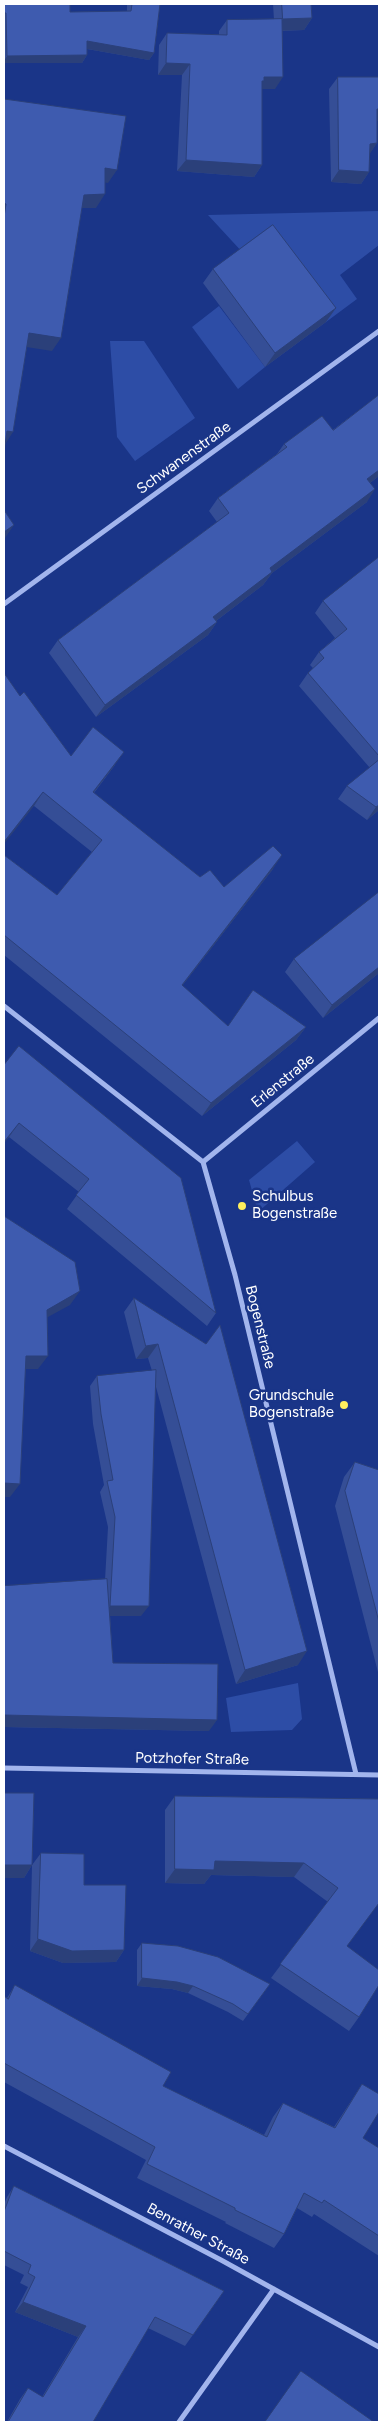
<!DOCTYPE html>
<meta charset="utf-8">
<style>
body{margin:0}
#map{position:relative;width:383px;height:2426px;overflow:hidden;background:#1a3588;font-family:Figtree,sans-serif}
canvas{display:block}
.frame{position:absolute;inset:0;border:5px solid #fff;pointer-events:none}
</style>
<div id="map">
<canvas width="383" height="2426"></canvas>
<div class="frame"></div>
</div>
<script>
const ctx = document.querySelector('canvas').getContext('2d');
ctx.lineJoin = 'round';
function fillPath(path, color) {
  ctx.fillStyle = color;
  ctx.fill(path, 'evenodd');
}
function trace(path, color, width, dash) {
  ctx.strokeStyle = color;
  ctx.lineWidth = width;
  ctx.lineCap = dash ? 'butt' : 'round';
  ctx.setLineDash(dash || []);
  ctx.stroke(path);
}
function drawText(font, color, halo, rows, align = 'center') {
  ctx.font = font + ' Figtree,sans-serif';
  ctx.lineWidth = 5;
  ctx.setLineDash([]);
  ctx.textBaseline = 'middle';
  ctx.strokeStyle = halo;
  ctx.fillStyle = color;
  for (const [text, x, y, turn = 0] of rows) {
    ctx.save();
    ctx.translate(x, y);
    ctx.rotate((+turn || 0) * Math.PI / 180);
    ctx.textAlign = isNaN(turn) ? turn : align;
    if (halo) ctx.strokeText(text, 0, 0);
    ctx.fillText(text, 0, 0);
    ctx.restore();
  }
}
const green = new Path2D(`
 M379,211V245L340,275L357,299L326,322L291,276L244,254L208,215Z
 M219,306L265,367L238,389L192,327Z
 M110,341H144L195,418L135,461L117,437Z
 M297,1141L315,1162L258,1212L249,1180Z
 M298,1683L302,1719L292,1730L231,1732L226,1698Z`);
const minor = new Path2D(`
 M4,604L379,331
 M4,1006L203,1162L235,1275L356,1774
 M203,1162L379,1018
 M4,1768L379,1775
 M4,2146L221,2260L379,2347
 M179,2422L274,2289`);
const wall = new Path2D(`
 M4,4L70,12L127,11V4H160L154,53L149,60L87,49V55L82,63H4Z
 M273,4H311L312,18L304,30L282,31L275,89H262V165L254,177L177,171L182,75H158L159,45L167,33L219,35V31L227,20H274Z
 M338,77L377,121V143L369,154V172L361,184L331,182L329,89Z
 M213,269L326,322L265,367L203,283Z
 M379,395V476L370,483L367,502L272,573L263,585L216,621L217,622L208,635L96,717L49,653L58,640L217,522L209,511L218,498L277,454L284,444L333,430Z
 M379,557V810L367,820L338,799L347,786L370,768L299,686L308,673L313,668L310,665L319,652L335,638L315,613L323,601Z
 M20,696L71,756L115,765L94,793L200,877L224,887L273,869L182,986L228,1026L306,1027L296,1040L202,1116L4,955V855L57,895L92,852L34,806Z
 M379,892V973L323,1018L285,972L294,959Z
 M4,1065L216,1313L207,1326L67,1209L79,1192L9,1137L4,1143Z
 M134,1298L206,1344L298,1665L236,1684L156,1387L141,1616H110L113,1663L209,1731L4,1727L105,1580L108,1527L100,1492L104,1485L93,1424L90,1386L97,1376L152,1371L148,1358L136,1359L124,1312Z
 M355,1462L379,1470V1676L335,1506L344,1477Z
 M4,1793L32,1865L41,1853L84,1885L124,1950L116,1962L63,1963L30,1951L32,1865L24,1878H4Z
 M175,1796L379,1799L347,1946L359,2017L349,2031L271,1978L328,1902L294,1877L211,1875L204,1884L165,1883V1810Z
 M142,1943L270,1984L243,2021L228,2012L188,1993L172,1989L137,1986V1950Z
 M15,1985L163,2086L264,2135L273,2117L283,2103L334,2127L353,2098L362,2084L363,2138L379,2148V2256L314,2214L312,2217L297,2208L284,2234L274,2248L225,2223L226,2222L137,2178L146,2160L4,2082V1996L7,1998Z
 M14,2186L224,2291L185,2346L148,2328L93,2422H7L20,2399L28,2388L42,2397L78,2337L15,2312L28,2287L20,2283L24,2275L4,2265V2204L7,2197Z`);
const shadedWall = new Path2D(`
 M312,18L304,30L274,31L283,19Z
 M87,41L154,53L149,60L82,48Z
 M87,55L82,63H4V61L7,56Z
 M166,63L190,64L182,75H158Z
 M264,77H283L275,89H259Z
 M377,109H379V121H369Z
 M377,143L369,155L370,144Z
 M186,160L262,165L254,177L177,171Z
 M105,168L117,170L108,183L96,181Z
 M339,170L369,172L361,184L331,182Z
 M105,194L96,208H75L84,195Z
 M336,308L326,322L265,367L275,353Z
 M29,333L61,338L52,351L20,346Z
 M7,431L13,432L4,446Z
 M379,470V476L358,492L367,479Z
 M375,489L367,502L272,573L263,585L204,630L213,617L270,568Z
 M14,525L5,538L4,539V532Z
 M217,622L208,635L96,717L105,705Z
 M124,752L115,765L84,805L93,792Z
 M43,792L34,806L4,844V842Z
 M379,805V810L367,820L376,807Z
 M282,855L273,869L172,999L182,985Z
 M379,967V973L323,1018L332,1005Z
 M306,1027L296,1040L202,1116L211,1103Z
 M19,1123L9,1137L4,1143V1142Z
 M80,1291L70,1305L37,1323L47,1310Z
 M158,1344L148,1358L136,1359L146,1346Z
 M26,1356H48L38,1369H16Z
 M4,1483L20,1484L10,1497H4Z
 M110,1606H149L141,1616H103Z
 M307,1651L298,1665L236,1684L245,1670Z
 M4,1715L217,1720L209,1731L4,1727Z
 M215,1861L304,1863L294,1877L211,1875L204,1884L165,1883L175,1869Z
 M4,1865H32L24,1878H4Z
 M38,1939L124,1950L116,1962L63,1963L30,1951Z
 M142,1978L177,1982L193,1986L188,1993L172,1989L137,1986Z
 M23,2302L86,2326L78,2337L15,2312Z`);
const building = new Path2D(`
 M4,4H70V12L131,11L132,4H160L154,53L87,41V55L7,56L6,13H4Z
 M282,4H311L312,18L283,19Z
 M282,19L283,77H264V81H262V165L186,160L190,64L166,63L167,33L227,35V20Z
 M338,77H379V109H377V143L370,144L369,172L339,170Z
 M4,99L126,116L117,170L105,168V194L84,195L61,338L29,333L13,432L7,431L4,452V217L6,204L4,203Z
 M273,225L336,308L275,353L213,269Z
 M379,395V470L367,479L375,489L270,568L272,572L213,617L217,622L105,705L58,640L229,513L218,498L287,447L284,444L322,416L333,430Z
 M4,510L14,525L4,532Z
 M379,557V756L308,673L324,658L319,652L347,629L323,601Z
 M4,673L20,696L24,692L71,756L93,727L124,752L93,792L200,877L210,870L224,887L273,846L282,855L182,985L228,1026L253,990L306,1027L211,1103L4,935V855L57,895L102,840L43,792L4,842Z
 M379,760V805L376,807L347,786Z
 M379,892V967L332,1005L294,959Z
 M19,1046L181,1178L216,1313L76,1195L89,1179L19,1123L4,1142V1065Z
 M4,1216L75,1262L80,1291L47,1310L48,1356H26L20,1484L4,1483Z
 M134,1298L206,1344L220,1325L307,1651L245,1670L158,1344L146,1346Z
 M156,1370L149,1606H110L115,1517L107,1481L113,1480L101,1414L97,1376Z
 M355,1462L379,1470V1622L345,1491Z
 M107,1579L113,1663L218,1664L217,1720L4,1715V1586Z
 M4,1793H34L32,1865H4Z
 M175,1796L379,1799V1903L347,1946L379,1970V1985L359,2017L280,1964L338,1888L304,1863L215,1861L214,1870L175,1869Z
 M41,1853L84,1854V1885H126L124,1950L72,1951L38,1939Z
 M142,1943L178,1946L218,1957L270,1984L248,2014L233,2004L193,1986L177,1982L142,1978Z
 M15,1985L171,2072L163,2086L267,2137L283,2103L335,2128L362,2084L379,2094V2112L363,2138L379,2148V2236L324,2200L322,2203L304,2193L284,2234L235,2210V2208L147,2164L155,2147L4,2063V1996L8,1999Z
 M14,2186L224,2291L193,2335L155,2317L93,2422H8L28,2388L43,2397L86,2326L23,2302L35,2277L28,2273L31,2265L4,2251V2212Z
 M301,2371L374,2422H265Z`);
const markers = [
 [242,1206,5,"#ffef5d"],
 [344,1405,5,"#ffef5d"]
];
const streetNames = [
 ["Schwanenstraße",184,458,-36],
 ["Erlenstraße",283,1081,-39],
 ["Bogenstraße",260,1327,76],
 ["Potzhofer Straße",192,1759,1],
 ["Benrather Straße",198,2234,28]
];
const poiNames = [
 ["Schulbus",252,1197],
 ["Bogenstraße",252,1214],
 ["Grundschule",334,1396,"right"],
 ["Bogenstraße",334,1413,"right"]
];
fillPath(green, '#2d4da6');
trace(minor, '#a2b5ed', 5);
fillPath(wall, '#354e96');
fillPath(shadedWall, '#2b407a');
fillPath(building, '#3e5baf');
trace(building, '#2b407a', 1);
for (const [x, y, r, color] of markers) {
  const dot = new Path2D();
  dot.arc(x, y, r, 0, 2 * Math.PI);
  ctx.fillStyle = color;
  ctx.fill(dot);
  trace(dot, '#1a3588', 2);
}
drawText('15px', '#fff', '#1a3588', streetNames);
drawText('15px', '#fff', '#1a3588', poiNames, 'left');
</script>
